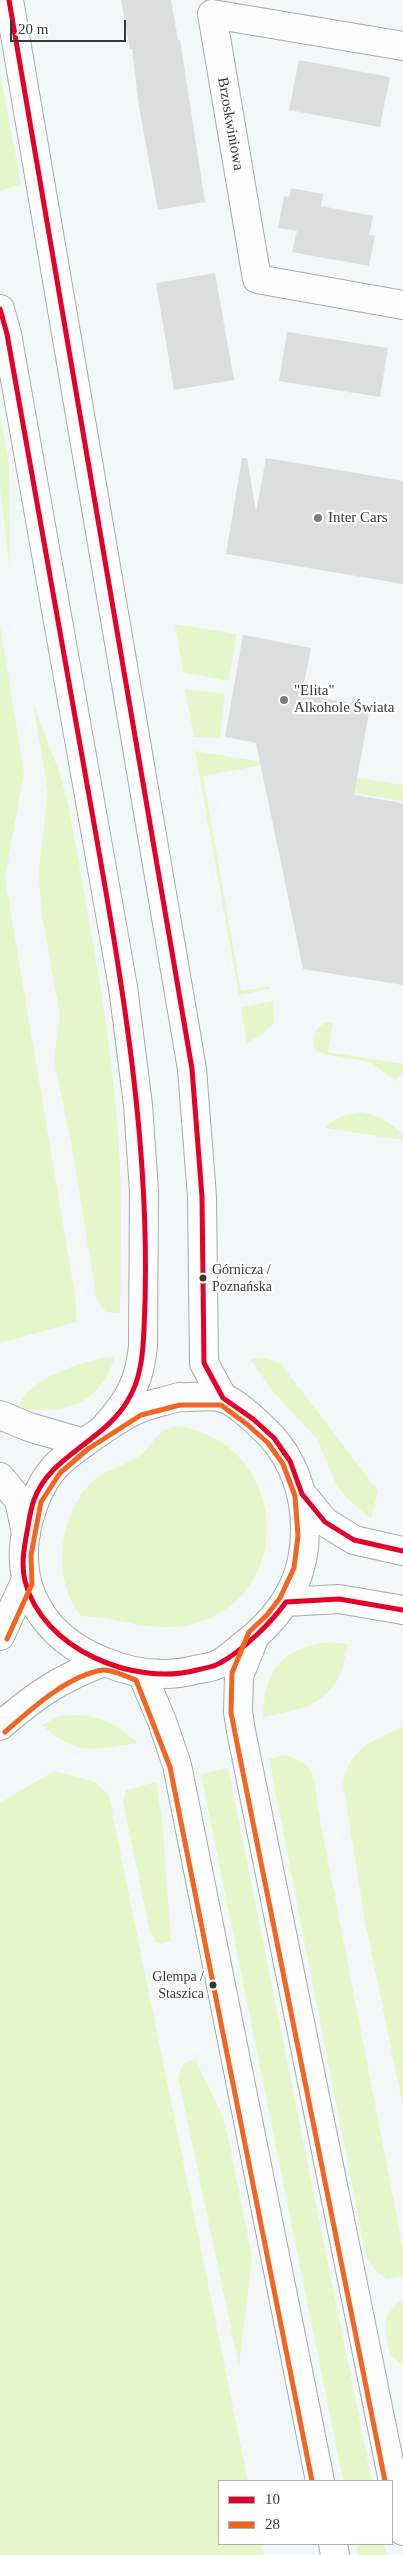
<!DOCTYPE html>
<meta charset="utf-8">
<style>
body{margin:0}
#map{position:relative;width:403px;height:2555px;overflow:hidden;background:#f1f8f7;font-family:Georgia,serif}
canvas{display:block}
.legend{position:absolute;left:218px;top:2480px;width:175px;height:65px;box-sizing:border-box;background:#fff;border:1px solid #aeb0b0;margin:0;padding:6px 9px;list-style:none;font-size:15px;color:#353a39}
.legend li{display:flex;align-items:center;gap:10px;height:25px}
.legend b{width:25px;border:1px solid #aeb0b0}
.scale{position:absolute;left:10px;top:20px;width:116px;height:22px;box-sizing:border-box;border:2px solid #353a39;border-top:0;padding-left:6px;font-size:15px;line-height:18px;white-space:nowrap;color:#353a39;-webkit-text-stroke:4px #fff;paint-order:stroke}
</style>
<div id="map">
<canvas width="403" height="2555"></canvas>
<ul class="legend">
<li><b style="height:6px;background:#e4002b"></b>10</li>
<li><b style="height:6px;background:#f26522"></b>28</li>
</ul>
<div class="scale">20 m</div>
</div>
<script>
const ctx = document.querySelector('canvas').getContext('2d');
ctx.lineJoin = 'round';
function fillPath(path, color) {
  ctx.fillStyle = color;
  ctx.fill(path, 'evenodd');
}
function trace(path, color, width, dash) {
  ctx.strokeStyle = color;
  ctx.lineWidth = width;
  ctx.lineCap = dash ? 'butt' : 'round';
  ctx.setLineDash(dash || []);
  ctx.stroke(path);
}
function drawText(font, color, halo, rows, align = 'center') {
  ctx.font = font + ' Georgia,serif';
  ctx.lineWidth = 4.5;
  ctx.setLineDash([]);
  ctx.textBaseline = 'middle';
  ctx.strokeStyle = halo;
  ctx.fillStyle = color;
  for (const [text, x, y, turn = 0] of rows) {
    ctx.save();
    ctx.translate(x, y);
    ctx.rotate((+turn || 0) * Math.PI / 180);
    ctx.textAlign = isNaN(turn) ? turn : align;
    if (halo) ctx.strokeText(text, 0, 0);
    ctx.fillText(text, 0, 0);
    ctx.restore();
  }
}
const green = new Path2D(`
 M0,73L21,184L0,191Z
 M0,413L9,465L10,569L0,489Z
 M175,624L237,634L228,681L183,672Z
 M0,625L24,772L5,878L76,1302V1322L0,1343Z
 M185,689L225,694L220,738L194,737Z
 M33,704L59,771L68,803C86,905 107,1006 116,1109C123,1177 121,1245 120,1313L106,1312L97,1300L72,1148L54,1059L60,1015L41,910L39,870L48,791Z
 M195,751L403,785V801L276,780L262,765L203,776L241,991L270,986V989L239,995Z
 M273,1001L274,1022L263,1034L247,1043L241,1007Z
 M326,1022H333L328,1052L403,1064V1072L396,1081L370,1062L327,1055L316,1051C311,1039 314,1028 326,1022Z
 M362,1112C379,1115 389,1123 403,1134V1140L325,1128C336,1116 346,1114 362,1112Z
 M115,1356C100,1406 64,1414 17,1409C27,1377 86,1360 115,1356Z
 M266,1358L281,1364L378,1491L371,1519L351,1502L337,1486L317,1439L275,1394L250,1359Z
 M176,1426C288,1440 301,1599 189,1625C152,1633 118,1617 81,1616C52,1581 58,1517 89,1485C103,1469 125,1467 142,1454C157,1441 153,1432 176,1426Z
 M330,1642L348,1644C345,1655 343,1672 337,1681C319,1709 292,1711 263,1717C265,1668 281,1648 330,1642Z
 M80,1715C106,1718 118,1725 138,1743C95,1749 76,1757 42,1725L59,1716Z
 M403,1726V2107L365,1921L343,1783C351,1745 372,1743 403,1726Z
 M285,1755C315,1764 315,1775 317,1804L403,2249V2276L387,2279L374,2269L366,2257L269,1759Z
 M228,1768L372,2481H343L201,1774Z
 M54,1771L96,1782L109,1796L248,2481H219V2544H261L263,2555H0V1803Z
 M156,1782L162,1820L171,1941L162,1944L156,1942L150,1933L123,1801L126,1790Z
 M195,2059L221,2113L228,2137L252,2257L239,2366L178,2077L183,2064Z
 M403,2301V2365L390,2355L386,2335V2317L398,2302Z
 M356,2544H384L387,2555H358Z`);
const building = new Path2D(`
 M121,0H171L178,40H180L205,202L158,210L139,107L132,49H130Z
 M299,60L390,77L380,127L289,110Z
 M291,188L323,194L321,206L373,216L369,235L375,236L369,266L292,252L297,231L278,228L284,196L289,197Z
 M215,273L234,380L174,390L156,283Z
 M287,332L388,348L380,397L279,381Z
 M242,458H247L256,512L266,458L403,481V584L226,554Z
 M243,635L311,648L302,694L370,707L354,795L403,803V985L303,969L256,743L225,737Z`);
const minor = new Path2D(`
 M9,0L192,1069L202,1197L204,1363L223,1398
 M403,46L212,14L257,279L403,305
 M0,309L7,334L123,987L138,1105L144,1191L143,1347C139,1383 129,1400 105,1427
 M0,1415L29,1427L84,1443
 M0,1477L19,1500L26,1533
 M255,1636L239,1676L238,1712L241,1731L403,2531
 M142,1674L162,1721L177,1765L320,2481
 M333,2544L335,2555`);
const major = new Path2D(`
 M179,1397C192,1398 211,1394 223,1398C234,1401 254,1419 262,1427C287,1450 300,1477 304,1511C310,1568 290,1609 245,1644C237,1650 229,1658 220,1663C214,1667 206,1668 199,1669C166,1678 136,1675 105,1662C44,1638 12,1588 28,1523C33,1503 40,1484 54,1468C66,1454 123,1414 141,1408C153,1403 166,1401 179,1397Z
 M302,1494L325,1522L354,1540L403,1551
 M286,1602L339,1599L403,1610
 M0,1636L25,1582
 M0,1726C36,1695 59,1679 104,1662`);
const bus1 = new Path2D(`
 M9,0L192,1069L202,1197L204,1363L223,1398L253,1419L274,1438L290,1461L302,1494L325,1522L354,1540L403,1551
 M0,309L7,334C35,490 62,646 90,801C121,976 153,1151 144,1329C143,1353 141,1379 128,1400C105,1441 50,1455 34,1500C30,1510 29,1522 27,1532C24,1548 21,1565 25,1581C42,1649 134,1687 197,1670C204,1668 214,1667 220,1663C242,1651 272,1622 286,1602L339,1599L403,1610`);
const bus2 = new Path2D(`
 M7,1639L32,1584L31,1555L41,1502L60,1473L88,1449L141,1415L180,1405H221L248,1425L268,1443L283,1464L295,1496L298,1536L294,1568L280,1598L267,1615L249,1632L232,1673L231,1713L385,2481
 M5,1732C30,1710 68,1675 103,1670C112,1669 127,1677 136,1680L170,1767L312,2481`);
const markers = [
 [318,518,5,"#777c7c"],
 [284,700,5,"#777c7c"],
 [203,1278,4.5,"#353a39"],
 [213,1985,4.5,"#353a39"]
];
const busNames = [
 ["Górnicza /",212,1270],
 ["Poznańska",212,1287],
 ["Glempa /",204,1977,"right"],
 ["Staszica",204,1994,"right"]
];
const streetNames = [
 ["Brzoskwiniowa",230,124,80]
];
const poiNames = [
 ["Inter Cars",328,518],
 ["\"Elita\"",294,691],
 ["Alkohole Świata",294,708]
];
fillPath(green, '#e5f7ca');
fillPath(building, '#dadfdd');
trace(minor, '#a6abaa', 30);
trace(major, '#a6abaa', 30);
trace(minor, '#fdfefe', 28);
trace(major, '#fdfefe', 28);
trace(bus1, '#e4002b', 5);
trace(bus2, '#f26522', 5);
for (const [x, y, r, color] of markers) {
  const dot = new Path2D();
  dot.arc(x, y, r, 0, 2 * Math.PI);
  ctx.fillStyle = color;
  ctx.fill(dot);
  trace(dot, '#fff', 2);
}
drawText('14px', '#353a39', '#fff', busNames, 'left');
drawText('15px', '#353a39', '#fff', streetNames);
drawText('15px', '#353a39', '#fff', poiNames, 'left');
</script>
